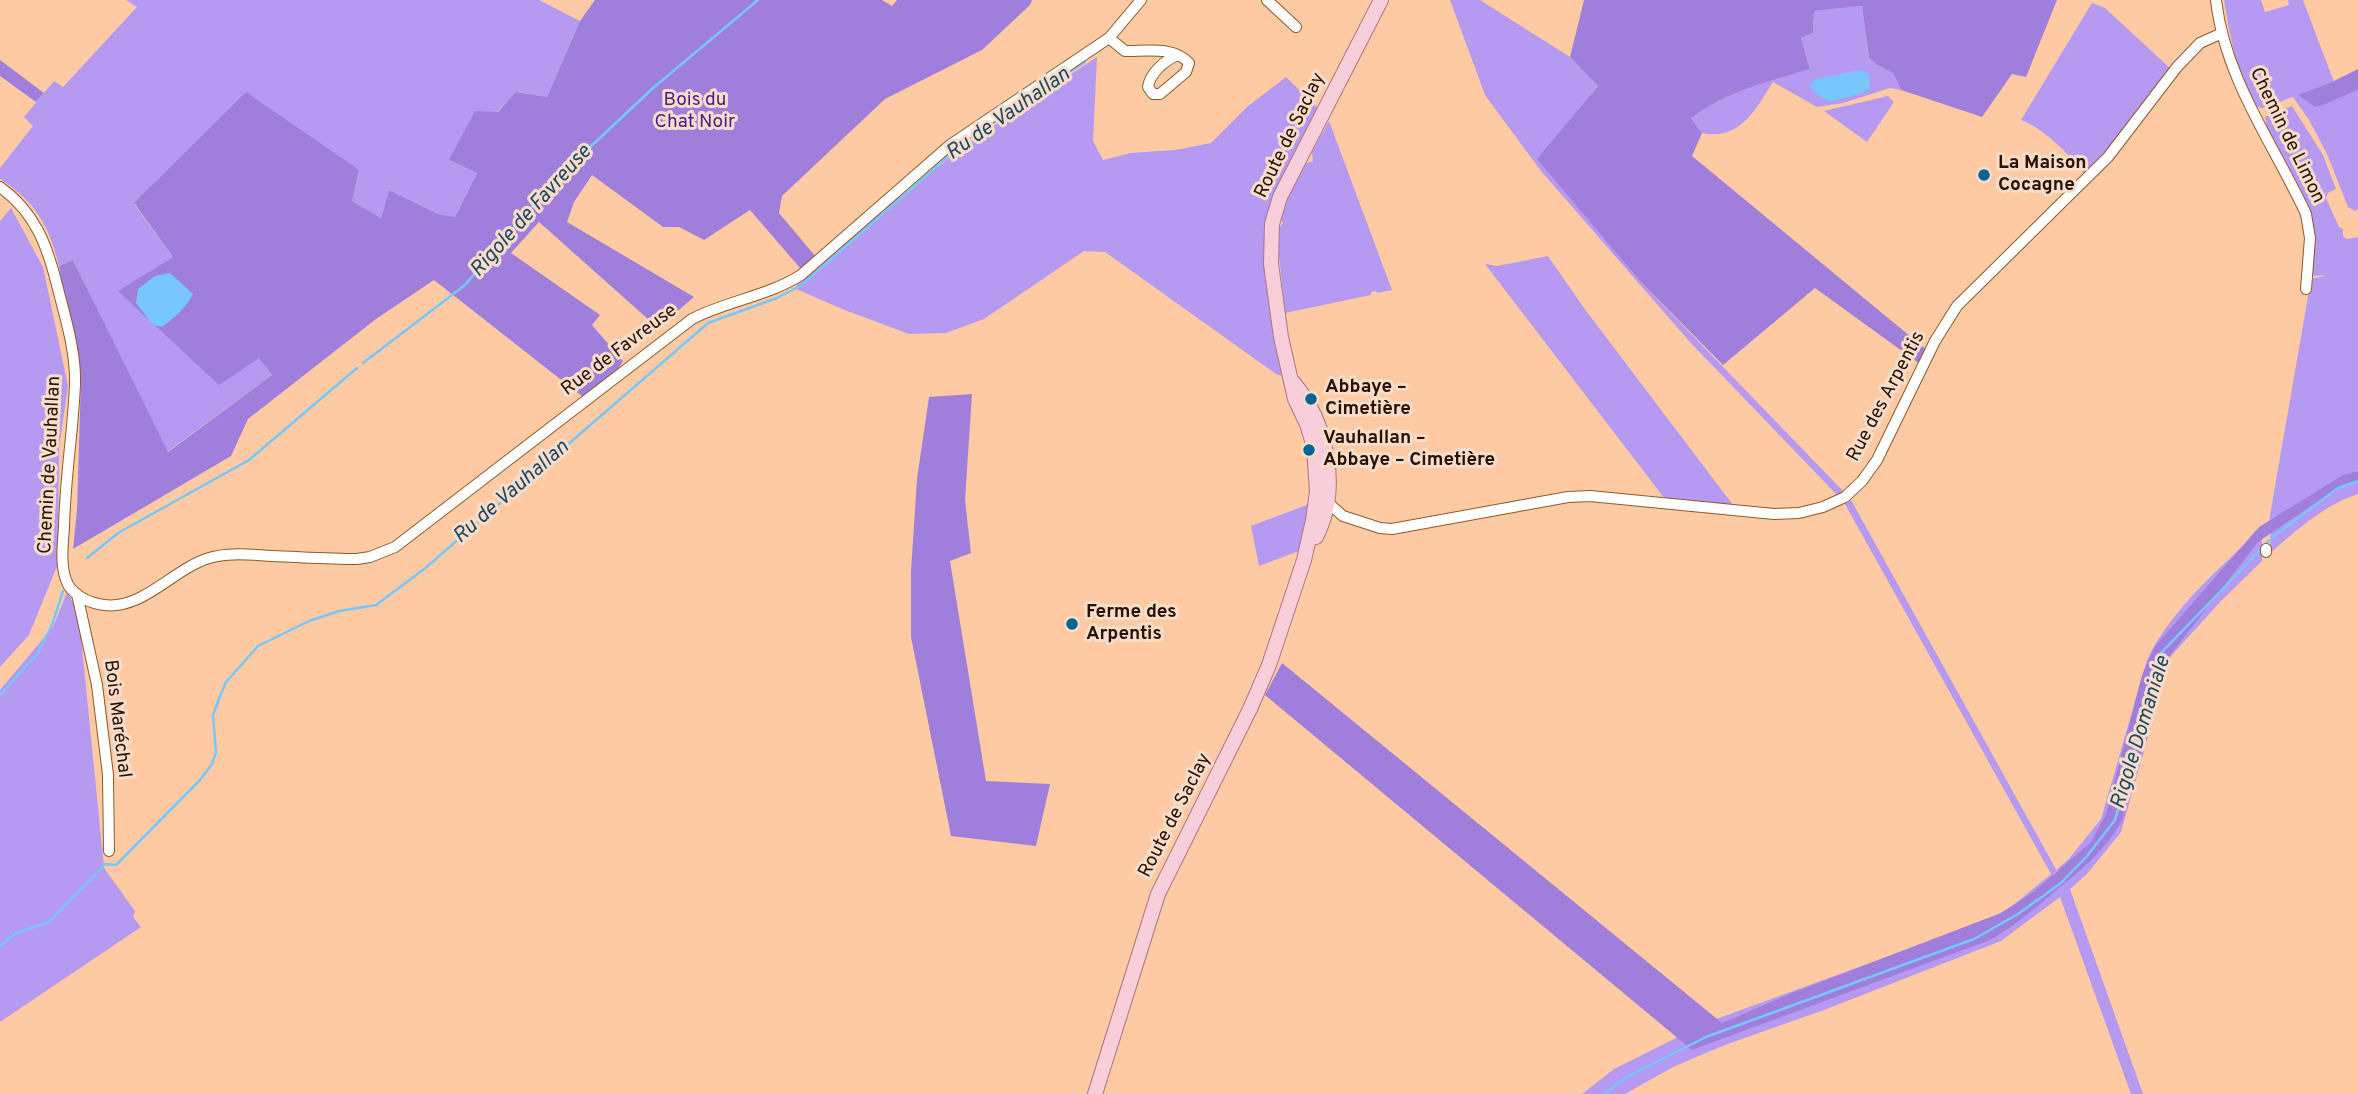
<!DOCTYPE html>
<meta charset="utf-8">
<style>
body{margin:0}
canvas{display:block;background:#fdcaa3}
</style>
<canvas width="2358" height="1094"></canvas>
<script>
const ctx = document.querySelector('canvas').getContext('2d');
ctx.lineJoin = 'round';
function fillPath(path, color) {
  ctx.fillStyle = color;
  ctx.fill(path, 'evenodd');
}
function trace(path, color, width, dash) {
  ctx.strokeStyle = color;
  ctx.lineWidth = width;
  ctx.lineCap = dash ? 'butt' : 'round';
  ctx.setLineDash(dash || []);
  ctx.stroke(path);
}
function drawText(font, color, halo, rows, align = 'center') {
  ctx.font = font + ' Overpass,sans-serif';
  ctx.lineWidth = 6;
  ctx.setLineDash([]);
  ctx.textBaseline = 'middle';
  ctx.strokeStyle = halo;
  ctx.fillStyle = color;
  for (const [text, x, y, turn = 0] of rows) {
    ctx.save();
    ctx.translate(x, y);
    ctx.rotate((+turn || 0) * Math.PI / 180);
    ctx.textAlign = isNaN(turn) ? turn : align;
    if (halo) ctx.strokeText(text, 0, 0);
    ctx.fillText(text, 0, 0);
    ctx.restore();
  }
}
const green = new Path2D(`
 M126,0H539L580,21L547,97L517,92L449,160L477,173L455,217L438,214L389,190L381,218L352,201L359,170L134,204L173,257L119,291L259,357L272,375L167,452L73,260L59,266C49,226 36,202 0,179V168L33,126L24,117L54,81L63,87L137,7Z
 M1450,0H1480L1570,57L1598,86L1538,159L1639,280L1845,493L1837,495L1689,341L1541,171L1485,95Z
 M2224,0H2261L2265,12L2289,5L2288,0H2303L2334,82L2315,107L2358,90V209L2355,211L2348,207L2327,154L2309,120L2293,97C2284,99 2271,108 2262,108C2241,107 2227,18 2224,0Z
 M2092,3L2105,8L2171,69L2102,157L2085,175C2069,154 2046,130 2021,120Z
 M1862,6L1869,58L1877,65L1893,73L1901,90L1890,88L1843,103L1817,107L1773,82C1756,109 1740,141 1702,133L1691,118C1730,90 1765,83 1810,69L1801,38L1813,33L1814,11Z
 M1097,57L1093,141L1103,160L1131,153L1175,150L1211,143L1247,107L1286,77L1320,110L1273,229L1283,376L1276,374L1105,252L1084,251L984,319L946,333L909,334L842,309L794,288L878,214L972,140Z
 M1888,96L1894,102L1867,142L1824,111Z
 M2292,106L2323,155L2336,189L2328,193L2326,198L2339,227L2343,229V236L2347,239L2358,237V494C2324,505 2297,530 2270,553L2271,522L2273,518L2269,521L2311,279L2327,275L2314,276L2311,271C2310,251 2311,219 2304,200C2293,172 2269,147 2265,117Z
 M1329,121L1392,290L1377,293L1376,291L1371,292V295L1285,313L1279,255V228L1283,223L1281,220L1288,197L1306,163L1313,161L1312,152Z
 M11,208L43,267L68,386L59,448L58,564L29,635L0,667V221Z
 M1548,256L1584,308L1733,505L1665,499L1485,264L1497,266Z
 M1851,500L2057,871L2053,874L2066,883L2057,869L2068,860L2101,819L2147,660C2170,610 2222,566 2262,528V561L2221,601L2171,656L2121,832L2087,874L2070,889L2143,1094H2131L2060,897L2001,941L1824,1010L1725,1045L1673,1067L1625,1094H1582L1614,1069L1708,1022L1988,920L2011,907L2051,874L1845,504Z
 M1312,503L1299,551L1259,566L1251,526Z
 M67,592L75,606L80,627L104,868L135,911L133,917L141,927L0,1022V690L53,627Z`);
const forest = new Path2D(`
 M595,0H882L892,6L897,0H1032L1030,5L982,50L885,99L782,196L779,213L816,257L800,268L750,210L704,240L679,227H663L592,175L574,202L567,222L694,297L658,328L539,222L511,253L600,315L592,325L623,361L616,372L583,397L434,280L376,319L248,419L231,456L73,549L77,510L81,380L59,266L73,260L168,452L272,375L259,358L219,385L118,291L173,257L134,203L246,92L359,170L352,201L381,218L389,190L438,214L455,217L477,173L449,160L475,111L498,112L516,92L547,97L580,21Z
 M1584,0H2057L2026,77L2012,74L1982,117L1901,90L1893,73L1877,65L1869,58L1862,6L1814,11L1813,33L1801,38L1810,69C1765,83 1730,90 1691,118L1702,133L1692,156L1928,351L1920,364L1815,288L1723,365L1639,280L1537,159L1598,86L1570,57Z
 M0,60L44,93L36,102L0,76Z
 M2358,69V90L2320,106L2315,107L2298,95L2330,83Z
 M972,394L965,500L971,553L950,561L986,781L1050,784L1036,846L951,836L911,637V571L917,479L929,397Z
 M2358,471V481L2336,489L2258,542L2168,658L2122,821C2103,852 2086,866 2059,888C2037,907 2016,925 1990,940L1692,1050L1265,695L1282,663L1722,1023L1792,993L2001,913L2032,893L2091,842L2106,814L2142,675L2155,646L2259,527L2343,475Z`);
const water = new Path2D(`
 M1861,70L1868,73L1870,80L1869,89L1860,94L1829,102L1815,93L1809,85L1816,79Z
 M170,273L193,294C186,308 174,318 162,327L153,325L136,303L138,289L155,276Z`);
const stream = new Path2D(`
 M991,124L1085,62
 M363,363L465,285L552,183L653,88L758,0
 M87,558L118,533L249,460L357,368
 M0,695L37,654L52,625L63,591
 M0,946L16,933L49,922L105,864L116,865L200,780L212,764L216,752L213,715L219,699L226,682L258,646L309,621L339,611L376,605L423,570L708,323L777,298L802,285L968,139
 M1603,1094L1627,1077L1706,1037L1974,939L2018,914L2061,883L2087,856L2115,820L2161,653L2273,537L2338,488L2358,481`);
const minor = new Path2D(`
 M1267,0L1296,27
 M2216,0C2225,79 2273,143 2306,214L2310,238L2306,289
 M1109,38L1125,51C1147,51 1174,46 1189,63L1186,72L1160,94H1153L1148,87C1150,73 1165,60 1178,55
 M0,187C35,212 47,245 57,285C65,317 76,351 75,384C73,432 65,479 64,527C63,544 60,563 66,580C71,595 89,603 104,605C143,610 173,569 209,558C229,552 251,555 272,556C300,557 329,559 357,559L370,557L395,547L692,319C727,301 768,296 801,275L950,145L1109,38L1141,0
 M1326,501L1343,516L1380,528L1392,529L1568,497L1590,496L1774,514L1799,513L1823,507L1845,497L1862,481L1877,460L1935,341L1957,306L2108,157L2177,67L2200,43L2220,34
 M2266,552V549
 M77,594L97,685L108,775L109,851`);
const major = new Path2D(`
 M1293,382C1327,422 1341,488 1316,537
 M1095,1094L1158,894L1250,709L1269,665L1304,560L1313,520L1317,492L1314,447L1307,424L1295,399L1281,337L1271,264L1272,224L1280,197L1381,0`);
const markers = [
 [1984,175,7,"#006594"],
 [1311,399,7,"#006594"],
 [1309,450,7,"#006594"],
 [1072,624,7,"#006594"]
];
const parkNames = [
 ["Bois du",695,101],
 ["Chat Noir",695,123]
];
const streetNames = [
 ["Route de Saclay",1291,136,-64],
 ["Chemin de Limon",2286,136,64],
 ["Rue de Favreuse",620,351,-37],
 ["Rue des Arpentis",1887,397,-62],
 ["Chemin de Vauhallan",51,465,-87],
 ["Bois Maréchal",116,719,83],
 ["Route de Saclay",1176,816,-63]
];
const poiNames = [
 ["La Maison",1998,164],
 ["Cocagne",1998,186],
 ["Abbaye –",1325,388],
 ["Cimetière",1325,410],
 ["Vauhallan –",1323,439],
 ["Abbaye – Cimetière",1323,461],
 ["Ferme des",1086,613],
 ["Arpentis",1086,635]
];
const waterNames = [
 ["Ru de Vauhallan",1009,115,-35],
 ["Rigole de Favreuse",532,212,-48],
 ["Ru de Vauhallan",512,493,-41],
 ["Rigole Domaniale",2142,733,-73]
];
fillPath(green, '#b699f0');
fillPath(forest, '#9f7fdb');
fillPath(water, '#77c7fb');
trace(stream, '#77c7fb', 2.5);
trace(minor, '#915928', 12);
trace(major, '#ac777f', 16);
trace(minor, '#fff', 10);
trace(major, '#f8cedb', 14);
for (const [x, y, r, color] of markers) {
  const dot = new Path2D();
  dot.arc(x, y, r, 0, 2 * Math.PI);
  ctx.fillStyle = color;
  ctx.fill(dot);
  trace(dot, '#f7ddca', 2.5);
}
drawText('19px', '#4d1b87', '#f7ddca', parkNames);
drawText('19px', '#291201', '#f7ddca', streetNames);
drawText('bold 19px', '#291201', '#f7ddca', poiNames, 'left');
drawText('italic 21px', '#1d4863', '#f7ddca', waterNames);
</script>
